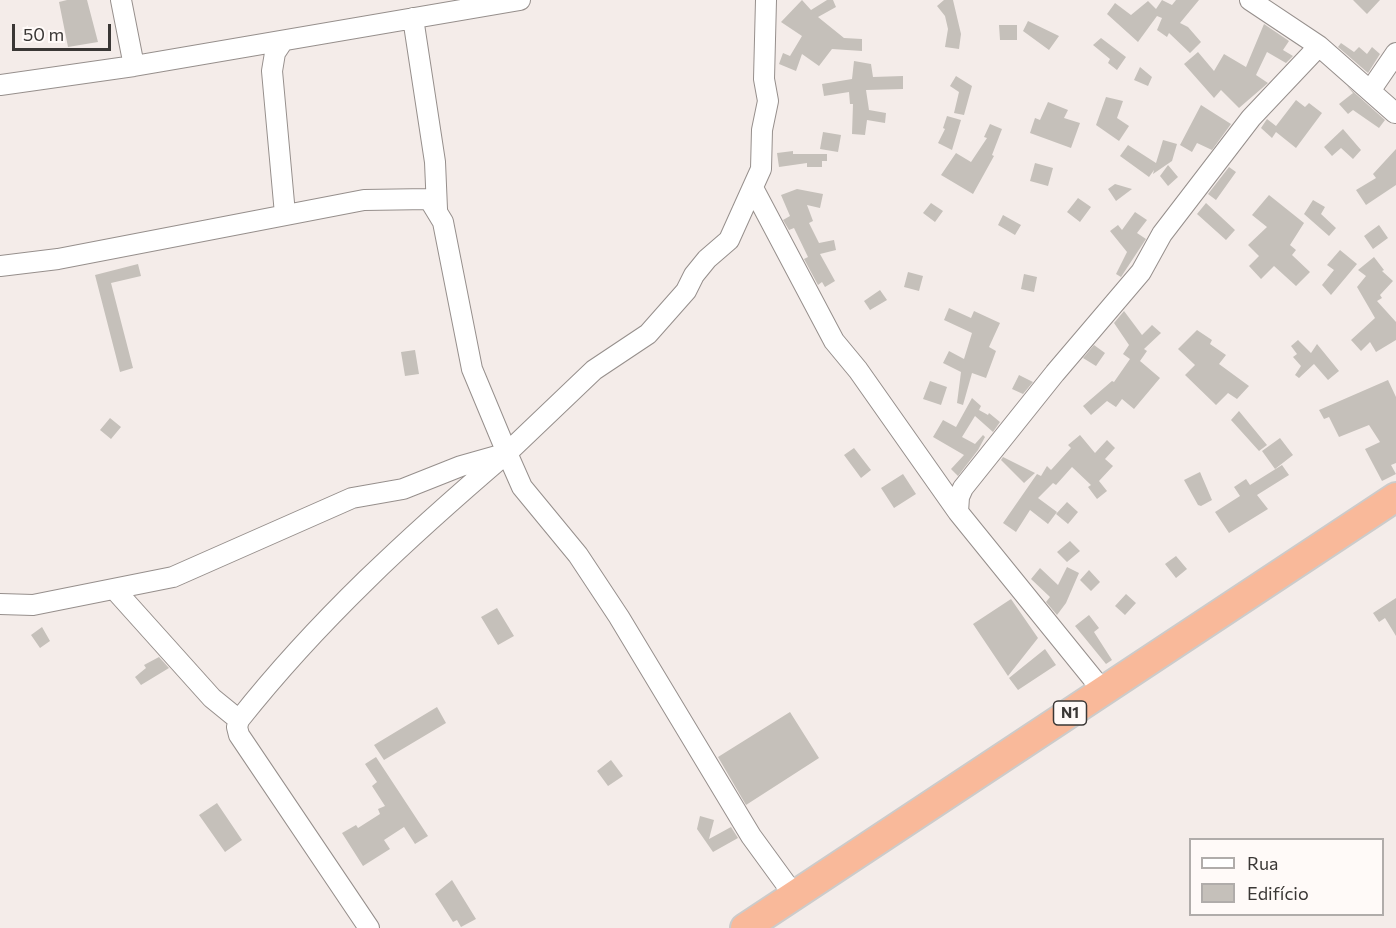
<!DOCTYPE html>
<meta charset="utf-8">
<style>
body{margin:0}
#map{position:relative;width:1396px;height:928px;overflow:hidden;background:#f4ece9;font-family:Commissioner,sans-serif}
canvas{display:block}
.legend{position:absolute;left:1189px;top:838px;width:195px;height:78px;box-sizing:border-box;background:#fffaf8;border:2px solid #b0acaa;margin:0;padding:8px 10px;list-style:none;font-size:18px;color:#3a3735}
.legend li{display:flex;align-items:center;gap:12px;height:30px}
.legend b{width:30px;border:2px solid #b0acaa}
.scale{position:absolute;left:12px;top:24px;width:99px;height:27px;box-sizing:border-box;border:3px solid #3a3735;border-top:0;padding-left:8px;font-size:18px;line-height:21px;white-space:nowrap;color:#3a3735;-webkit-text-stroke:4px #fffaf8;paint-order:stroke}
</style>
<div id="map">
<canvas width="1396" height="928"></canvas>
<ul class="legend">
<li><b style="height:8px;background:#fff"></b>Rua</li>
<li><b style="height:16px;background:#c5c0ba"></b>Edifício</li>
</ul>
<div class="scale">50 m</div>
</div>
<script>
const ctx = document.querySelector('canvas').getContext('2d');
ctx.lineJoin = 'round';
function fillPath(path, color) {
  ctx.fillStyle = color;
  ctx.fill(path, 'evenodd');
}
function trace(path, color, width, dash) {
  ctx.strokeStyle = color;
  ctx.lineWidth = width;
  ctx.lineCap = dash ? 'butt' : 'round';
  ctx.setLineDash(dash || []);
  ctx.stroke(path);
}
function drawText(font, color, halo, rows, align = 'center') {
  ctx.font = font + ' Commissioner,sans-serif';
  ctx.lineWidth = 5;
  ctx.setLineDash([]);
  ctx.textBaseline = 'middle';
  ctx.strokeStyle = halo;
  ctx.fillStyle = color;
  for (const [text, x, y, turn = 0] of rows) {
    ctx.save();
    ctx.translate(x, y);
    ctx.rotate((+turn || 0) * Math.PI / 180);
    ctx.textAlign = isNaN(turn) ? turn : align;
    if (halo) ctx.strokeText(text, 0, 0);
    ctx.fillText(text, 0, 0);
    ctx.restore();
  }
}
const building = new Path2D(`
 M67,0H87L98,42L68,47L59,2Z
 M802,0L811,10L827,0H833L836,7L818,17L844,38L862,39V51L832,49L819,66L802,54L796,71L779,64L783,53L790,56L802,36L781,22Z
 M944,0H953L961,34L959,49L945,47L948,29L945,16L937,6Z
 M1162,0L1172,5L1176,0H1199L1180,23L1188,27L1201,42L1190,53L1169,33L1167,37L1157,30L1162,18L1157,16L1138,42L1107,14L1115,3L1131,15L1148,1L1156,9Z
 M1353,0H1380L1367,14Z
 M1028,21L1059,36L1049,50L1023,31Z
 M1264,24L1289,41L1283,50L1293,56L1286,63L1267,52L1256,75L1268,83L1239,108L1221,90L1214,98L1184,64L1198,52L1214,71L1224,54L1246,67Z
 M999,25H1017V40H1000Z
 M1101,38L1126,57L1117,70L1108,63L1110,59L1093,45Z
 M1341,43L1354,52L1359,47L1367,54L1372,47L1380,54L1368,73L1338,47Z
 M854,61L871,64L873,77L903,76V89L866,90L869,110L886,113L885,123L867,120L865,135L852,134L853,104H850L849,92L824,96L822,84L852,79Z
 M1140,67L1152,77L1148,86L1134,80Z
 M956,76L972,86L964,115L954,113L959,92L950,86Z
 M1347,86L1385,120L1379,128L1353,110L1348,114L1339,104L1353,93Z
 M1106,97L1123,101L1117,118L1129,126L1119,141L1096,125Z
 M1296,100L1305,107L1309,103L1322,113L1296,148L1276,132L1272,138L1261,128L1267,119L1276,126Z
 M1048,102L1068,110L1064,118L1080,123L1071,148L1030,133L1035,118L1040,120Z
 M1201,105L1231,124L1212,150L1197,143L1192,152L1180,145Z
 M947,116L961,120L952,150L938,143L945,129L943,128Z
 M990,124L1002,129L992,155L994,156L973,194L941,175L956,153L971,162L987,138L984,137Z
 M1343,129L1361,150L1353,159L1341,148L1332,156L1324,147Z
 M823,132L841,135L838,152L820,149Z
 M1163,140L1177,144L1172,161L1153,174L1154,170L1149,177L1120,156L1128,145L1156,163Z
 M1396,149V185L1366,205L1356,190L1376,178L1373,174Z
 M793,151V154H827V161H822V167H807V163L779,167L777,153Z
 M1035,163L1053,168L1048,186L1030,181Z
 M1168,165L1178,177L1168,186L1160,176Z
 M1229,167L1236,172L1216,200L1208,194Z
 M1115,184L1132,189L1116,201L1108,189Z
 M797,189L823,194L820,208L807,205L813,221L809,223L819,243L834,240L836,250L820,254L835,281L825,287L822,282L818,285L804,259L808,257L794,228L789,230L783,220L790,216L781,195Z
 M1269,195L1304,223L1290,245L1296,250L1292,255L1310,272L1296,286L1274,266L1261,279L1249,266L1259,256L1248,245L1267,227L1252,215Z
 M1078,198L1091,207L1080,222L1067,212Z
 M1313,200L1325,207L1321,214L1336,228L1329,236L1304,214Z
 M931,203L943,211L935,222L923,213Z
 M1206,203L1235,230L1226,240L1197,214Z
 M1135,212L1147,220L1137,233L1146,239L1121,277L1116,274L1127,252L1110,231L1118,225L1122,230Z
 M1003,215L1021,225L1015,235L998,225Z
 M1379,225L1388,238L1373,249L1364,236Z
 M1340,250L1357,264L1331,295L1322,285L1334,270L1327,265Z
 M1374,257L1384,270L1382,271L1393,281L1380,295L1382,298L1377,301L1396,322V340L1376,352L1370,342L1361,351L1351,340L1375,318L1357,287L1366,276L1358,270Z
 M138,264L141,276L111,283L133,368L120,372L95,275Z
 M908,272L923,276L919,291L904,287Z
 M1024,274L1037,277L1034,292L1021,289Z
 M880,290L887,300L870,310L864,301Z
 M949,308L971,318L974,311L1000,323L989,347L996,351L986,378L972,373L963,405L957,403L961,372L943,363L949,351L964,359L972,333L944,320Z
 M1124,311L1142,335L1152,325L1161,333L1144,349L1147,351L1140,361L1160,378L1134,409L1122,399L1116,407L1107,401L1091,415L1083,406L1112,381L1114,382L1130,359L1123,354L1129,345L1114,323Z
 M1197,330L1212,340L1210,344L1226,355L1219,364L1249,386L1237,399L1228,393L1216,405L1185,375L1195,365L1178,349Z
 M1298,340L1311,353L1317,344L1339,371L1328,380L1314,364L1299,378L1295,375L1301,366L1293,357L1297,354L1291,346Z
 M1094,345L1105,353L1096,366L1083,358Z
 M415,350L419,374L405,376L401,352Z
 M1019,375L1033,382L1023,394L1012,389Z
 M1388,380L1396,397V463L1391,465L1396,474L1382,481L1365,449L1380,442L1369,425L1339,437L1329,417L1324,419L1319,410Z
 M930,381L947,387L941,405L923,399Z
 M972,398L981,406L979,410L988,415L989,413L1000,422L993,432L975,416L962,437L975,444L983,435L985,437L978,450L958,476L951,469L964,455L933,437L943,420L956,427Z
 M1239,411L1267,445L1259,451L1231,420Z
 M110,418L121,427L111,439L100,430Z
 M1080,435L1095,453L1107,440L1115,448L1105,459L1113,466L1099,481L1107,491L1097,499L1088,487L1091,485L1072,467L1056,485L1053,483L1038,498L1057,512L1048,524L1030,510L1016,532L1003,523L1037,474L1041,476L1047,466L1051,470L1071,448L1068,445Z
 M1280,438L1293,455L1275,469L1262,451Z
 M854,448L871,470L861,478L844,455Z
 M1003,457L1035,473L1024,483L1001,460Z
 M1282,465L1289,475L1257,495L1268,509L1229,533L1215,512L1240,496L1234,487L1246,479L1250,485Z
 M1200,472L1212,500L1201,506L1198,505L1184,480Z
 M903,474L916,494L894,508L881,488Z
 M1067,502L1078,512L1068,524L1056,514Z
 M1070,541L1080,551L1067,562L1057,552Z
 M1176,556L1187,569L1176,578L1165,564Z
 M1067,567L1079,573L1066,603L1057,615L1046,602L1050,597L1031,579L1040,568L1058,585Z
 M1089,570L1100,582L1091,591L1080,580Z
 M1126,594L1136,603L1125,615L1115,606Z
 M1396,598V636L1385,618L1379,622L1373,613Z
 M1011,599L1038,638L1008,676L973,624Z
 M497,608L514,636L498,645L481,617Z
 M1089,615L1099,628L1094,632L1112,660L1106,664L1075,626Z
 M42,627L50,641L40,648L31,635Z
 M1045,649L1056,665L1018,690L1009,678Z
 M159,657L169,668L141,685L135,677L146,668L144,665Z
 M437,707L446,723L384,760L374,745Z
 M790,712L819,758L746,805L718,757Z
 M376,757L428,836L415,844L404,827L384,840L390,849L363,866L342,833L356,825L358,828L380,814L378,809L385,806L372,786L377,782L365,764Z
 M611,760L623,776L608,786L597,771Z
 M217,803L242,840L225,852L199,815Z
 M700,816L714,820L709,839L731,827L738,838L713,852L697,829Z
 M452,880L476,919L461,927L457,920L453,922L435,894Z`);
const minor = new Path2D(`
 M121,0L134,66
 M1250,0L1319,46L1395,113
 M413,18L435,162L437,209
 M283,41L275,53L272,71L285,214
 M0,85L134,66L520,0
 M1370,91L1396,53
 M753,188L834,341L858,370L958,512
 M0,266L58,259L364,200L429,199L443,222L472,369L507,453
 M115,590L212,698L239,720
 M0,604L33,605L173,577L352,498L403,489L461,466L507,453L594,370L648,334L686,291L694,275L707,259L729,240L761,169L762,130L768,101L764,79L766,0
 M1103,691L958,512L959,497L963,488L1055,373L1141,272L1162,234L1251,118L1319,46
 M369,928L239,735L237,727L239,720C318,620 411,535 507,453L522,487L578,555L619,617L751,836L794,895`);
const highway = new Path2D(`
 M745,928L1396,497`);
const shields = [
 [1070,713,33]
];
const shieldNames = [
 ["N1",1070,713]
];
fillPath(building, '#c5c0ba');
trace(minor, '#968f8c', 22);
trace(highway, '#cccbca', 32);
trace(minor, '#fff', 20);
trace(highway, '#f9b99a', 28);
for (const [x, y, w] of shields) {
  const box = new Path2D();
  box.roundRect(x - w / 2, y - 12, w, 24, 4.5);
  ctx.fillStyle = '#fffaf8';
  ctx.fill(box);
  trace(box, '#3a3735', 1.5);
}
drawText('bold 15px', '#3a3735', null, shieldNames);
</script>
